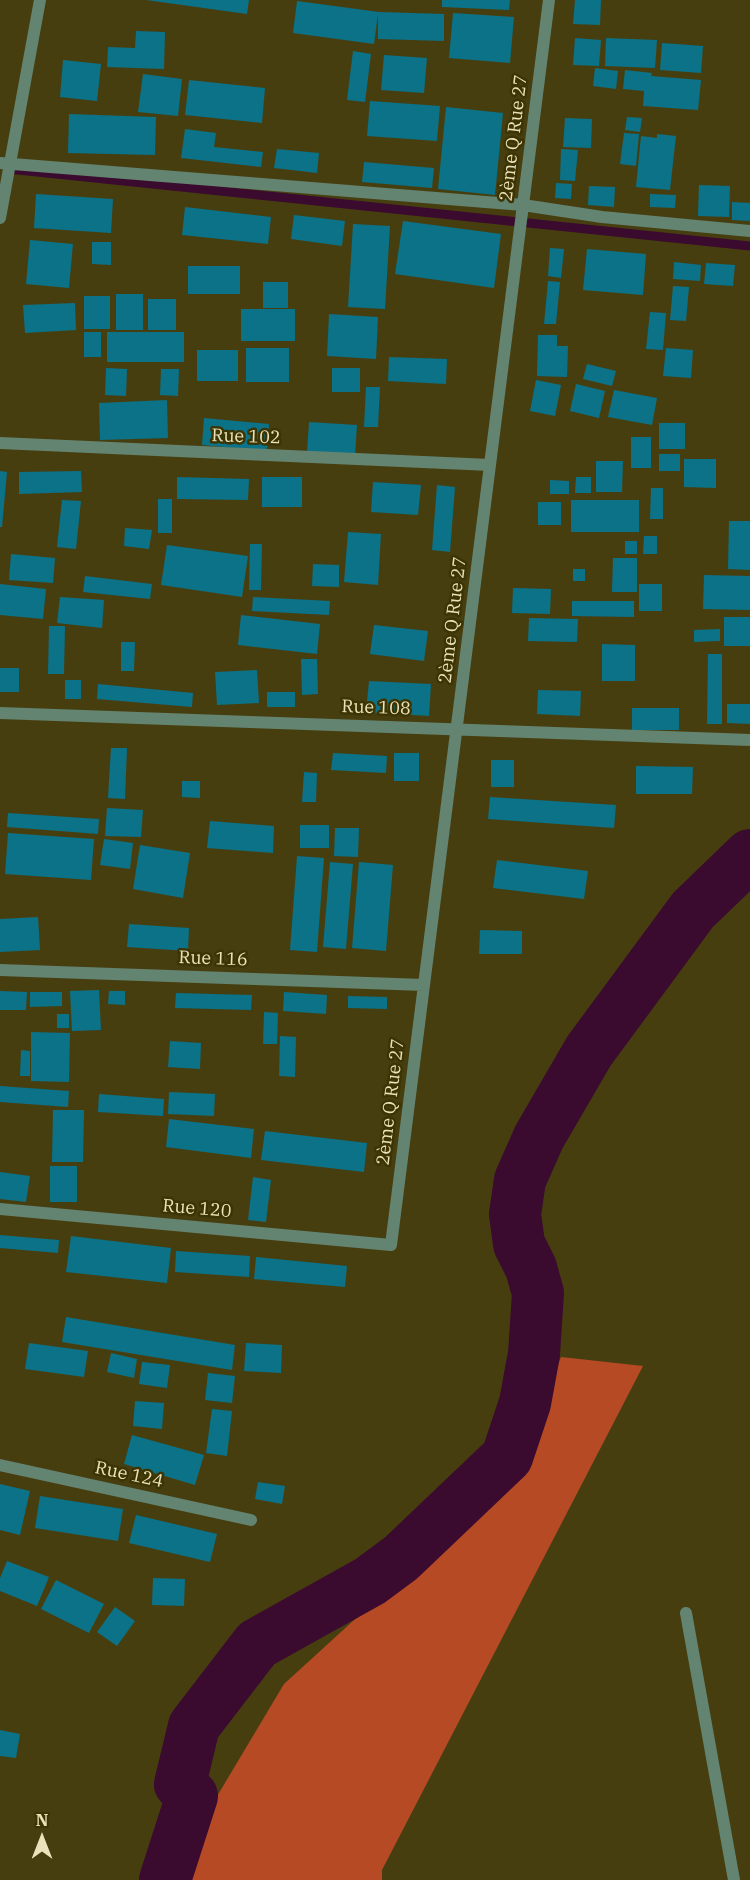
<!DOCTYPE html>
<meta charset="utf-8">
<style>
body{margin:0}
#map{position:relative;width:750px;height:1880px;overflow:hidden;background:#473e10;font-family:"IBM Plex Serif",serif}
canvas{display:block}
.north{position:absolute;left:12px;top:1808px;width:60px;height:60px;-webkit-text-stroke:4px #3c3403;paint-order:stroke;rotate:0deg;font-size:16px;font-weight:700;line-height:24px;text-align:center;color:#eae2ba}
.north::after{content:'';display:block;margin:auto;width:21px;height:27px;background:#eae2ba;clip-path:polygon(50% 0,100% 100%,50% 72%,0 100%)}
</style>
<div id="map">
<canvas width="750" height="1880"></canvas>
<div class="north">N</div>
</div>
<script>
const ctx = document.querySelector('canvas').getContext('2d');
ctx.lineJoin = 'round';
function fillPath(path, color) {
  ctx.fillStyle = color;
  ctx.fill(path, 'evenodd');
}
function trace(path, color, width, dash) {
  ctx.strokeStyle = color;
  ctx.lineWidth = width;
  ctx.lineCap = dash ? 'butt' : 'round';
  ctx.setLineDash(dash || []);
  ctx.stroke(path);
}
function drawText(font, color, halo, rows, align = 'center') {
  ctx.font = font + ' "IBM Plex Serif",serif';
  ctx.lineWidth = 5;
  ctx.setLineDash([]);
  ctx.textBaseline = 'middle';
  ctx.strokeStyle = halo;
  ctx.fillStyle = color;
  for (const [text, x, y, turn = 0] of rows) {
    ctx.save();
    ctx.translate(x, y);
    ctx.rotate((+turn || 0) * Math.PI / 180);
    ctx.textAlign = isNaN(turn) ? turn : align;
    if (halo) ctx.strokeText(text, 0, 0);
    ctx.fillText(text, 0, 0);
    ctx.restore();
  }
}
const forest = new Path2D(`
 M561,1357L643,1366L382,1870V1880H167L284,1684L514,1474Z`);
const stream = new Path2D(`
 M8,169L750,246`);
const river = new Path2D(`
 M165,1880L192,1796L180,1784L194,1726L257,1644L370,1581L401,1558L507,1457L525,1403L534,1354L538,1293L531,1268L519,1244L515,1214L520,1180L539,1137L589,1051L693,910L750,855`);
const building = new Path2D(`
 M146,0H249L247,14Z
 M442,0H510L509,10L442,7Z
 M575,0H601L600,25L573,24Z
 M297,1L379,12L444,14V41L378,39V14L374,44L293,33Z
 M453,13L514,17L510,63L449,58Z
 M136,31L165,32L164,69L107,67L108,47L135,48Z
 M575,38L601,40L599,66L573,65Z
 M606,38L657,40L655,68L605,66Z
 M662,43L703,46L701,73L660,70Z
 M353,51L371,54L365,102L347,100Z
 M384,55L427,58L424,93L381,90Z
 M63,60L101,64L97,101L60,97Z
 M595,68L618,71L616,89L593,86Z
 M625,70L652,73L651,76L701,80L698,110L643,106L644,91L623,89Z
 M143,74L182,79L178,116L138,112Z
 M189,80L265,88L262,123L185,115Z
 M370,101L440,106L437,141L367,136Z
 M446,107L503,113L495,195L438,189Z
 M69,114L156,117L155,155L68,153Z
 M627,117L642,118L640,132L625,130Z
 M565,118L592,119L591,148L563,147Z
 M185,129L216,133L214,147L263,152L261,167L181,158Z
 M624,133L639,134L636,166L620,164Z
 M657,134L676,136L670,190L636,187L641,136L657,138Z
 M277,149L319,153L317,173L274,168Z
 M561,149L578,150L575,181L560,180Z
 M364,162L434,168L432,188L362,182Z
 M556,183L572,184L571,199L555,198Z
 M699,185L730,186L729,217L698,216Z
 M589,186L615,187L614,207L588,205Z
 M36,194L113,199L111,233L34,228Z
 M650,194L676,195L675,208L650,207Z
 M732,202L750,203V221L732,220Z
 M185,207L271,217L268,244L182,235Z
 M294,215L345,221L342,246L291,239Z
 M403,221L501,234L494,288L395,274Z
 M353,224L390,226L385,309L348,307Z
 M30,240L73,244L69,288L26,284Z
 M92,242H111V265L92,264Z
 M550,248L564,249L561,278L548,276Z
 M587,249L646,254L643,295L583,290Z
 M674,262L701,265L700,281L673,279Z
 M706,263L735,265L733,286L704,284Z
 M188,266H240V294H188Z
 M548,281L560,282L556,324H544Z
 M263,282H288V308H263Z
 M673,286L689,287L686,321L670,320Z
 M116,294H143V330H116Z
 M84,296H110V329H84Z
 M148,299H176V330H148Z
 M75,303L76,330L25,333L23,305Z
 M241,309H295V341H241Z
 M650,312L666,313L663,350L646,349Z
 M329,314L378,317L376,359L327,356Z
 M84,332H101V357H84Z
 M107,332H184V362H107Z
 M538,335H557V346H568L567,377L537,376Z
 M246,348H289V382H246Z
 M666,348L693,350L691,378L663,376Z
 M197,350H238V381H197Z
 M389,357L447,359L446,384L388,381Z
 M587,364L616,371L612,386L583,379Z
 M106,368L127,369L126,396L105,395Z
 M332,368H360V392H332Z
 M161,369H179L178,396L160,395Z
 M536,380L561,385L555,416L530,411Z
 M576,384L605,391L599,418L570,411Z
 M366,387H380L378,427H364Z
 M614,390L657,398L652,425L608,417Z
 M167,400L168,438L100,440L99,403Z
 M204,418L269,424L267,451L202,445Z
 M309,422L357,425L355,456L307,453Z
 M659,423H685V449H659Z
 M631,437H651V468H631Z
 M659,454H680V471H659Z
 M684,459H716V488L684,487Z
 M596,461H623L622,492H596Z
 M0,471L7,472L2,527H0Z
 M81,471L82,492L19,494V472Z
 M177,477L249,479L248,500L177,499Z
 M262,477H302V507H262Z
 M576,477H591V493H575Z
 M550,480L569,481V494H550Z
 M373,482L421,485L418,515L371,512Z
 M437,485L455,487L450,552L432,550Z
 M651,488H663V519H650Z
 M158,499H172V533H158Z
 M62,500L81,501L76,549L57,547Z
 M571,500H639V532H571Z
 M538,502H561V525H538Z
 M729,521H750V570L728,569Z
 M125,528L152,530L149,549L124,546Z
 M348,532L381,534L378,585L344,582Z
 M644,536H657V554H643Z
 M625,541H637V554H625Z
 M250,544H262L261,590H249Z
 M167,545L248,556L242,597L161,585Z
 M11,554L55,558L53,583L9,580Z
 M613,558H637V592H612Z
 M313,564L339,565V587L312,586Z
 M573,569H585V581H573Z
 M704,575L750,576V610L703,609Z
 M85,576L152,584L150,599L83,592Z
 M0,584L46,589L43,619L0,615Z
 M639,584H662V611H639Z
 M513,588L551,589L550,614L512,613Z
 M60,597L104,600L102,628L57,623Z
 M253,597L330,601L329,615L252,611Z
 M572,601H634V617L572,616Z
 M241,615L320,624L317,654L238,645Z
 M724,617H750V646H724Z
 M529,618L578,619L577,642L528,641Z
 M374,625L428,631L424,661L370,654Z
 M49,626H65L64,674H48Z
 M720,629V641L694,642V630Z
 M121,642H135L134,671H121Z
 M602,644L635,645V681H602Z
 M708,654H722V724H707Z
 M301,659H317L318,694L302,695Z
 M0,668H19V692H0Z
 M257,670L259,703L217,705L215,672Z
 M65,680H81V699H65Z
 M369,681L431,684L429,716L366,712Z
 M98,684L193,693L192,707L97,699Z
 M538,690L581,691L580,716L537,714Z
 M267,692H295V707H267Z
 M727,704H750V724L727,723Z
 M632,708H679V730H632Z
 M111,748H127L125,799L108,798Z
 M333,753L387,756L386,773L331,770Z
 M394,753H419V781H394Z
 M491,760H514V787H491Z
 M636,766L693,767L692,794H636Z
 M304,772L317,773L316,802H302Z
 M182,781H200V798L182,797Z
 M490,797L616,805L614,828L488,819Z
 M107,808L143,810L141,837L105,836Z
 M8,813L99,819L98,834L7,827Z
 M210,821L274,826L273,853L207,848Z
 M300,825H329V848H300Z
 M335,828H359L358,857L334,856Z
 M8,833L94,839L91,880L5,874Z
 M104,839L133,843L130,869L100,865Z
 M140,845L190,853L183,898L133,889Z
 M297,856L324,858L317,952L290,950Z
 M497,860L588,871L584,899L493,888Z
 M330,862L353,864L346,949L323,947Z
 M359,862L393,865L386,951L352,948Z
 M38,917L40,950L0,952V919Z
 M129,924L189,928L188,951L127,947Z
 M480,930L522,931V954H479Z
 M99,990L101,1030L72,1031L70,991Z
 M0,991L27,992L26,1010H0Z
 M109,991H125V1005L108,1004Z
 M30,992H62V1006L30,1007Z
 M284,992L327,995L326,1014L283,1011Z
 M176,993L252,995L251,1010L175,1008Z
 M348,996L387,997V1009L348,1008Z
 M264,1012L278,1013L277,1044H263Z
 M57,1014H69V1028H57Z
 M31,1032L70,1033L69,1082L31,1081Z
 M280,1036L296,1037L295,1077L279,1076Z
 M170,1041L201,1043L200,1069L168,1067Z
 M21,1050L30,1051V1076H20Z
 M0,1086L69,1091L68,1107L0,1102Z
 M169,1092L215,1094L214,1116L168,1114Z
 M99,1094L164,1099L163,1116L98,1112Z
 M53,1110H84L83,1162H52Z
 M169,1119L254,1129L251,1158L166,1147Z
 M265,1131L367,1143L364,1172L261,1160Z
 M50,1166H77V1202H50Z
 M0,1172L30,1176L26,1202L0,1199Z
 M253,1177L271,1180L266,1222L248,1220Z
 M0,1235L59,1240L58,1253L0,1248Z
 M71,1236L171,1248L167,1283L66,1272Z
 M176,1251L250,1256L249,1277L175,1272Z
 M256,1257L347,1266L345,1287L254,1279Z
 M66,1317L235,1345L232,1370L62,1342Z
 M29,1343L88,1351L84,1377L25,1369Z
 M246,1343L282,1345L281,1373L244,1371Z
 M111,1353L137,1359L134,1378L107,1372Z
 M142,1362L170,1365L167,1388L139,1384Z
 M208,1373L235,1376L232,1403L205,1400Z
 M135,1401L164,1403L162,1429L133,1426Z
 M212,1409L232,1411L227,1456L206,1453Z
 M132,1435L204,1455L195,1485L124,1464Z
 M258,1482L285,1486L282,1504L255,1499Z
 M0,1484L30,1491L20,1535L0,1530Z
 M40,1496L123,1509L118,1541L35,1528Z
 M136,1515L217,1534L210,1562L129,1543Z
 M7,1561L49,1577L37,1606L0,1591V1578Z
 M153,1578L185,1579L184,1606L152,1605Z
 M56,1580L104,1604L89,1633L41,1609Z
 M115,1607L135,1621L117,1646L97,1632Z
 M0,1730L20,1734L16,1758L0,1756Z`);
const street = new Path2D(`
 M0,163L523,205L602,217L750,231
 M0,218L40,0
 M0,443L490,465
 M0,713L750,740
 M0,970L424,985
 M0,1209L391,1245L549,0
 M0,1465L251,1520
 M686,1613L734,1880`);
const streetNames = [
 ["2ème Q Rue 27",514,138,-83],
 ["Rue 102",246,437,2],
 ["2ème Q Rue 27",453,620,-83],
 ["Rue 108",376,708,2],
 ["Rue 116",213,959,2],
 ["2ème Q Rue 27",391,1102,-83],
 ["Rue 120",197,1209,5],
 ["Rue 124",129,1475,12]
];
fillPath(forest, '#b64a25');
trace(stream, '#3a0a2f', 9);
trace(river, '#3a0a2f', 52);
fillPath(building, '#0b7288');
trace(street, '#638471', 12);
drawText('18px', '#eae2ba', '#3c3403', streetNames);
</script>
